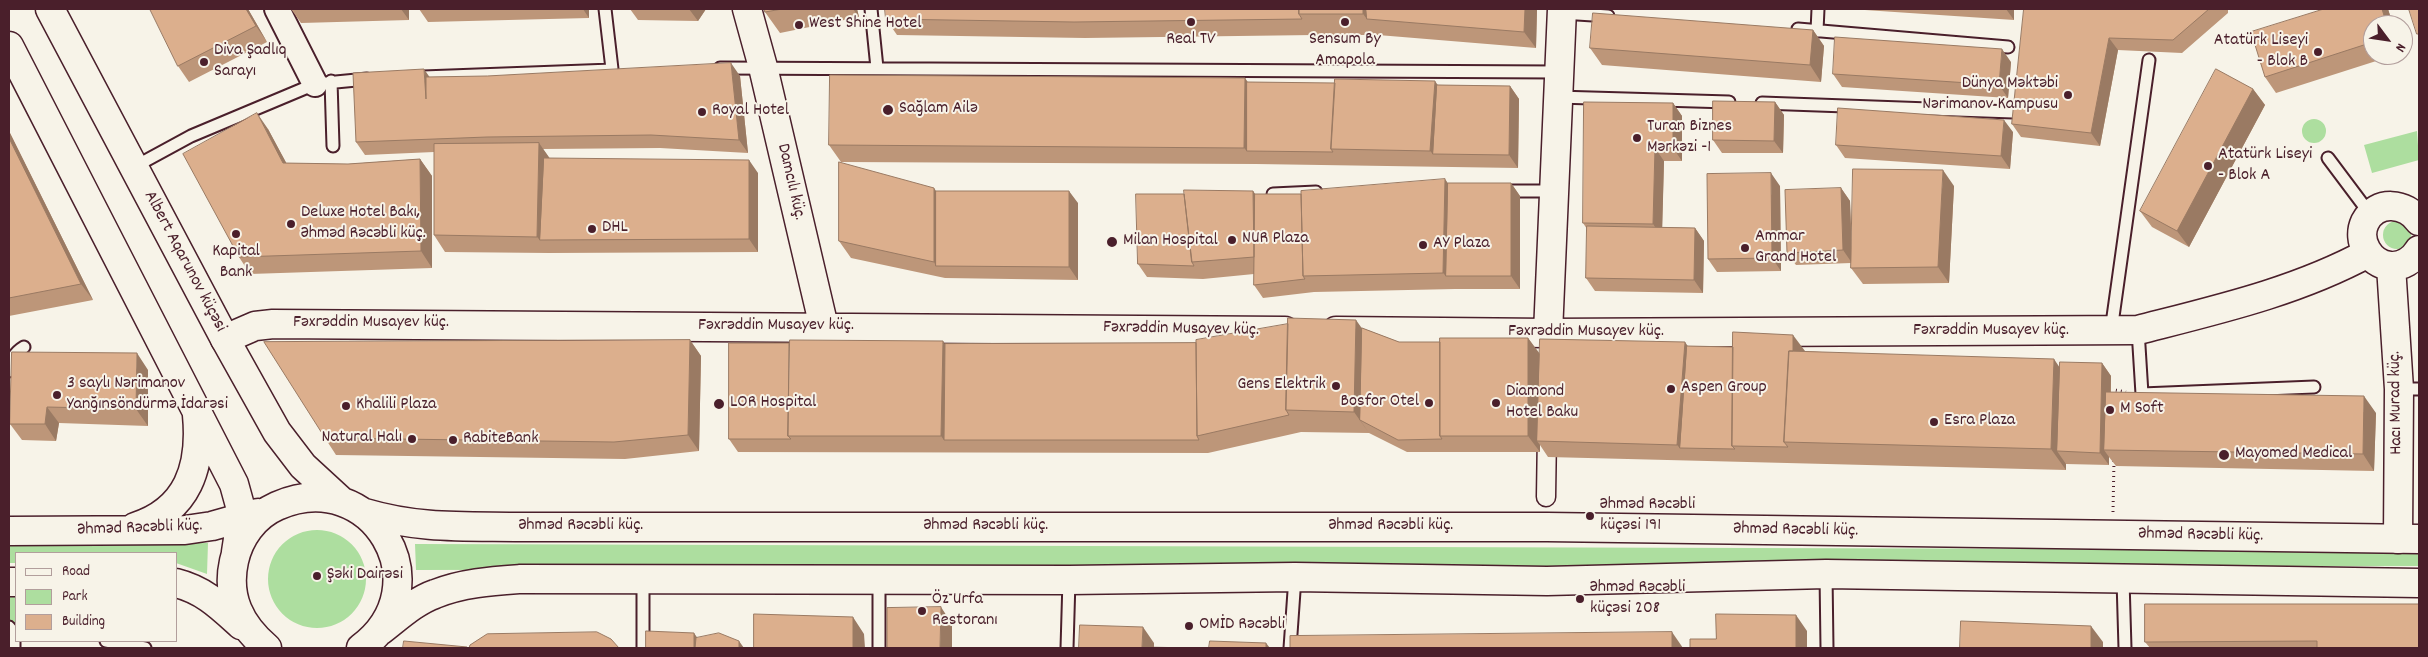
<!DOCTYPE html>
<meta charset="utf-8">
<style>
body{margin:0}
#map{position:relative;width:2428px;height:657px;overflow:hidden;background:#f7f3e8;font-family:Dekko,sans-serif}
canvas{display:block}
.frame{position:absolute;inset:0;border:10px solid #4a1f2b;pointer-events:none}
.legend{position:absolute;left:15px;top:552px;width:162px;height:90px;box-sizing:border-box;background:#f7f3e8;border:1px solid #b29e9c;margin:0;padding:6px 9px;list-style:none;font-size:15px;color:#4a1f2b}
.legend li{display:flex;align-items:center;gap:10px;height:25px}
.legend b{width:25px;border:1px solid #b29e9c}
.north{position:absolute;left:2363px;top:15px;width:50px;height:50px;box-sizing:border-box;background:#f7f3e8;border:1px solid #b29e9c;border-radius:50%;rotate:121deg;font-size:14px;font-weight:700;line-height:20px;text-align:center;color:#4a1f2b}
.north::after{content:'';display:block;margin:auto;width:18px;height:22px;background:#4a1f2b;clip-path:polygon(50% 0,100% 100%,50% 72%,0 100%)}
</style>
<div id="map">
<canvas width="2428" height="657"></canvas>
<div class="frame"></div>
<ul class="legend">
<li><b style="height:6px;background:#f7f3e8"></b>Road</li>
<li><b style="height:14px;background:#adde9f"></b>Park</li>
<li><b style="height:14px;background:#dcaf8d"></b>Building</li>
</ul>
<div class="north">N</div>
</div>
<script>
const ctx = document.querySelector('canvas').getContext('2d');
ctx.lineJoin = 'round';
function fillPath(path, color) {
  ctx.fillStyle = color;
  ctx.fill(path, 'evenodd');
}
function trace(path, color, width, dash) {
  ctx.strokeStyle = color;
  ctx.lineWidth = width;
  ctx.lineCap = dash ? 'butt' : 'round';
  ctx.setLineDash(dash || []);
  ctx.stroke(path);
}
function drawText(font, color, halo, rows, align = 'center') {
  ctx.font = font + ' Dekko,sans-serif';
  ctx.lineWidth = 4;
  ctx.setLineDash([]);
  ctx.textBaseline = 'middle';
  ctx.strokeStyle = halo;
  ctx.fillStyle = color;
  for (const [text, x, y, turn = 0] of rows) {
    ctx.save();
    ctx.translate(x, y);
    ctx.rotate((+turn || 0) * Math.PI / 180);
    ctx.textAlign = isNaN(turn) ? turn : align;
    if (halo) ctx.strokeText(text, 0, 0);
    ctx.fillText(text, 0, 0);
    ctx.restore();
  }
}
const green = new Path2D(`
 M2302 131a12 12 0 1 1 24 0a12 12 0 1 1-24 0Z
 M2417,131L2419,160L2372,173L2364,145Z
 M2383 235a14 14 0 1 1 28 0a14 14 0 1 1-28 0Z
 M268 579a49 49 0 1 1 98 0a49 49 0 1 1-98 0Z
 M208,543L207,574L176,563V553H16V563H9V545Z
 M415,544L2419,550V566L416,570Z
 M9,596H16V639L9,640Z`);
const path = new Path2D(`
 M2114,394L2115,390L2126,392
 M2113,512L2114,460`);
const service = new Path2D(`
 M605,9L612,69
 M871,9L877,68
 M1562,13L1608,16
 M1798,29L2008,47
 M1817,31L1818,9
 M720,68L1558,72
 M423,77L612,70
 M331,81L333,146
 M1557,97L1729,102
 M1762,103L2013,112
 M2328,158L2370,214
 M134,167L191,136L315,84L367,79
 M1502,191H1553
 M1273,194L1316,192
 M2138,330L2142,394L2314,387
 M2111,331L2149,60
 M9,371C11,360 14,353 24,347
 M2399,389H2419
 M1826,574L1827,648
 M2123,580L2125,648
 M9,627L14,633V648
 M106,641L145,648
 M643,648V580
 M879,648V580
 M1067,648L1069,580
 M1290,648L1295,577`);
const pedestrian = new Path2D(`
 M1546,497L1547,433`);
const minor = new Path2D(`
 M277,9L315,84`);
const tertiary = new Path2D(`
 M747,9L763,67L824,327
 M2419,221C2406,203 2377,199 2365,222C2356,241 2370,264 2390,266C2402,267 2413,260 2419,250
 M2391,266L2399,389L2398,539
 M1336,331L1548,333L2138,330C2216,310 2296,292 2368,253
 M1548,333L1562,9
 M225,339L255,326L273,324L1285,331`);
const secondary = new Path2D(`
 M50,9L225,339L277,432L303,466L340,500
 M9,46L234,484L242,513L236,552
 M365,513C419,529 465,526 521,527H1547L2419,539
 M135,527C188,510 202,467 197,415
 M9,531L185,530L212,526L258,513
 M9,582H16
 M176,583C204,590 220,606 241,625
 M380,631C397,618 415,601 435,594C462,583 492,581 520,579L1069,580L1295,577L1547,581L1826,574L2419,583
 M267,648C240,625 226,597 234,561C239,538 254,516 277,506C372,464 444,586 361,648`);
const wall = new Path2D(`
 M150,9H248L267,42L189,82L178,66Z
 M291,9H409V20L301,23Z
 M419,9H589V18L428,22Z
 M630,9H706L698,21L638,20Z
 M765,9H857L859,17L780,33L765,12Z
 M1537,9L1536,48L1378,35H1314L1085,38L897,35L886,19Z
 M1850,9H2014V20Z
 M2024,9H2228V13L2182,53L2118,50L2100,146L2021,137L2012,124Z
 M2324,9H2388L2393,25H2373V55H2395L2276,93L2265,77Z
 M1813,30L1824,46L1821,82L1602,65L1590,48Z
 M2011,62L2008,98L1842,87L1833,74Z
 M740,76L748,153L660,148L543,149L549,158L758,173V252L549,253L445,252L434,235V152L365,155L356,142L429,77Z
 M1245,78L1247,82L1510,86L1519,99L1518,168L1256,164L841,162L829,145Z
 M2253,89L2265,105L2189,247L2152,227L2140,211Z
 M1775,102L1784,115L1783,153H1722L1713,140Z
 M1673,103L1682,116V161H1664L1662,227L1695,228L1704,241L1703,293L1595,291L1586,278L1587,229L1583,223Z
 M268,129L286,163L348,164L420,159L432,176V268L250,274L239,257Z
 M9,131L93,300L9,316Z
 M2013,132L2010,169L1845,158L1836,145Z
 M1448,183H1511L1520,196V289H1455L1314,292L1263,298L1254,285V274L1203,279L1147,277L1138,264L1184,194L1253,191L1255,194H1301Z
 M1780,186L1781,271L1717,272L1708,259Z
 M1954,186L1949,283L1863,284L1851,268V263L1796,265L1787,253L1841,188L1850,201L1852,249Z
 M936,191L1078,203V280L945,278L851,258L839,241Z
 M1362,328L1399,342H1440L1528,338L1539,354L1687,346L1805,351L2059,367L2102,363L2111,376V392L2376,413L2374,471L2116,466L2109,457V465L2066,464V470L1548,457L1540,445V452H1407L1369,433L1301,432L1208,453L738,452L729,439L945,344L1196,343Z
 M690,340L701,356L699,451L625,459L336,455L325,438Z
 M12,352L148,370V426L59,423L56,441L22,440L10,424Z
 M2419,604V648H2150L2145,642Z`);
const shadedWall = new Path2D(`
 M246,9H248L267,42L256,26Z
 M401,9H409V20Z
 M583,9H589V18Z
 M689,9H706L698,21Z
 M853,9H857L859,17Z
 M1363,9H1377L1367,19L1363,14Z
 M1525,9H1537L1536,48L1524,32Z
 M2006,9H2014V20Z
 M2382,9H2388L2393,25H2387Z
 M1813,30L1824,46L1821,82L1810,65Z
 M2109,38L2118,50L2100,146L2091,133Z
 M2002,49L2011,62L2008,98L1999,85Z
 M731,63L740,76L748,153L739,140Z
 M424,69L433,82L426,99Z
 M1245,78L1256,94L1247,151L1244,148Z
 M1435,81L1446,97L1433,154L1430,151Z
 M1510,86L1519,99L1518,168L1509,155Z
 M2253,89L2265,105L2189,247L2177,231Z
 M1775,102L1784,115L1783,153L1774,141Z
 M1673,103L1682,116V161L1673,148Z
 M257,113L268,129L295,179L283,163Z
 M2004,120L2013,132L2010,169L2001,156Z
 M9,131L93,300L81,284L9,138Z
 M539,143L551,160L540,240L537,237Z
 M1655,148L1664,161L1662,237L1653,224Z
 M420,159L432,176V268L421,251Z
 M749,160L758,173V252L749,239Z
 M1943,170L1954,186L1949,283L1938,267Z
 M1771,173L1780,186L1781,271L1772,258Z
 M1445,179L1457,196L1446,276L1443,273Z
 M1511,183L1520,196V289L1511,276Z
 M934,188L945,204L936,266L934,262Z
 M1841,188L1850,201L1852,263L1843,250Z
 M1069,191L1078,203V280L1069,267Z
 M1253,191L1264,207L1265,273L1254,257Z
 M1695,228L1704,241L1703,293L1694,280Z
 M1356,320L1371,341L1360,420L1369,433L1354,412Z
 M1793,335L1805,351L1788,442Z
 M1528,338L1540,354L1537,441L1540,445V452L1528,436Z
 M690,340L701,356L699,451L688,435Z
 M943,341L954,357L944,440L941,436Z
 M1685,342L1696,358L1680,448L1677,445Z
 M137,353L148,370V426L136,409Z
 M2054,359L2068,380L2057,451L2066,464V470L2051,449Z
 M2102,363L2111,376L2109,450H2104L2109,457V465L2100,453Z
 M2364,396L2376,413L2374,471L2363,454Z
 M47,407L59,423L56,441L45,424Z
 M941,607L952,624V648H940Z
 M1796,615L1807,631V648H1796Z
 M853,617L864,634L865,648H853Z
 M2091,626L2103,642V648H2091Z
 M1143,627L1154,643V648L1142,647Z
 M1672,632L1683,648H1672Z
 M694,633L703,646V648H694Z
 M739,641L744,648H739Z
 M1266,643L1270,648H1266Z`);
const building = new Path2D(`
 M150,9H246L256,26L178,66Z
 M765,9H782L765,12Z
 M885,9H1299V14L1302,19L1074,22L886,19Z
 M1299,9H1363V14H1299Z
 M1366,9H1525L1524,32L1367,19Z
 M2024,9H2209L2173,40L2109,38L2091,133L2012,124Z
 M2324,9H2382L2387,25H2373V42L2265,77L2251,32Z
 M2409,9H2419V34H2417Z
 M1593,13L1813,30L1810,65L1590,48Z
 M1835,37L2002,49L1999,85L1833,74Z
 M731,63L739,140L651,135L487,137L356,142L353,73L424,69L426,99V77L487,76Z
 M2216,69L2253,89L2177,231L2140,211Z
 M830,75L1245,78L1244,148L829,145Z
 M1335,79L1435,81L1430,151L1331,149Z
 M1247,82L1335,83L1331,149L1333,152L1247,151Z
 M1437,85L1510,86L1509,155L1433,154Z
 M1713,101L1775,102L1774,141L1713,140Z
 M1584,102L1673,103V148H1655L1653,224L1583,223Z
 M1838,108L2004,120L2001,156L1836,145Z
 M257,113L283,163L348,164L420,159L421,251L239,257L183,154Z
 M9,138L81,284L9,298Z
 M539,143L537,237L434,235V144Z
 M544,158L749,160V239L540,240Z
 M839,162L934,188V262L839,241Z
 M1853,169L1943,170L1938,267L1851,268Z
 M1771,173L1772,258L1708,259L1707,174Z
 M1445,179L1443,273L1303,276L1301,191Z
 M1448,183H1511V276H1446Z
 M1841,188L1843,250L1787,253L1785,190Z
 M1184,190L1253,191L1254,257L1192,262Z
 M936,191H1069V267L936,266Z
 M1136,194H1184L1192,262L1194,266L1138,264Z
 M1255,194H1301L1303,276L1305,279L1254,285Z
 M1587,226L1695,228L1694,280L1586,278Z
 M1288,318L1356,320L1354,412L1286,410Z
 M1288,324L1286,410L1289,415L1197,436L1196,340Z
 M1362,328L1399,342H1440V436L1442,439L1398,440L1360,420Z
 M1733,332L1793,335V351H1789L1784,442L1788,447L1732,446Z
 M1440,338H1528V436H1440Z
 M1540,339L1685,342L1677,445L1537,441Z
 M690,340L688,435L614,442L325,438L264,342Z
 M790,340L943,341L941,436H788Z
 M729,343H789L788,436L791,439H729Z
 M1196,343L1197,436L1199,440H944L945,344Z
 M1687,346L1733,347L1732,446L1735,449L1680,448Z
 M1789,351L2054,359L2051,449L1784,442Z
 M12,352L137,353L136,409L47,407L45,424H10Z
 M2060,362L2102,363L2100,453L2057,451Z
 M2106,392L2364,396L2363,454L2104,450Z
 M2145,604H2419V648H2317V641L2145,642Z
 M941,607L940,648H887V608Z
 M754,614L853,617V648H754Z
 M1716,614L1796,615V648H1690V639H1716Z
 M1961,621L2091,626V648H1960Z
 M1080,625L1143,627L1142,647L1194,648H1079Z
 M646,631L694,633V648H646Z
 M597,632L611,639L619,648H469L470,645L487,634Z
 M1672,632V648H1290V636Z
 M719,633L739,641V648H695L696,638Z
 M404,641L467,647V648H403Z
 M1210,641L1266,643V648H1209Z`);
const markers = [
 [1191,22,5,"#4a1f2b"],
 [1345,22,5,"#4a1f2b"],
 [799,25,5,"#4a1f2b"],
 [2318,52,5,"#4a1f2b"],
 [204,62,5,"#4a1f2b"],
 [2068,95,5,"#4a1f2b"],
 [888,110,6,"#4a1f2b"],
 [702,112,5,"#4a1f2b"],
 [1637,138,5,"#4a1f2b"],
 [2208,166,5,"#4a1f2b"],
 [291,224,5,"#4a1f2b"],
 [592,229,5,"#4a1f2b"],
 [236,234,5,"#4a1f2b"],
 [1232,240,5,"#4a1f2b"],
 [1112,242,6,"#4a1f2b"],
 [1423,245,5,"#4a1f2b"],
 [1745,248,5,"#4a1f2b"],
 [1336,386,5,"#4a1f2b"],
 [1671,389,5,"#4a1f2b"],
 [57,395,5,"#4a1f2b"],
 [1429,403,5,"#4a1f2b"],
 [1496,403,5,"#4a1f2b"],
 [719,404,6,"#4a1f2b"],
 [346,406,5,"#4a1f2b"],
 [2110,410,5,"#4a1f2b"],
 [1934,422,5,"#4a1f2b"],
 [412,439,5,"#4a1f2b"],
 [453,440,5,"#4a1f2b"],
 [2224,455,6,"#4a1f2b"],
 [1590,516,5,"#4a1f2b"],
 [317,576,5,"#4a1f2b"],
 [1580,599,5,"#4a1f2b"],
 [922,611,5,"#4a1f2b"],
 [1189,626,5,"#4a1f2b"]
];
const poiNames = [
 ["West Shine Hotel",809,25],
 ["Real TV",1191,41,"center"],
 ["Sensum By",1345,41,"center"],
 ["Amapola",1345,62,"center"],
 ["Atatürk Liseyi",2308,42,"right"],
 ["- Blok B",2308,63,"right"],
 ["Diva Şadlıq",214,52],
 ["Sarayı",214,73],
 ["Dünya Məktəbi",2058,85,"right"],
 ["Nərimanov Kampusu",2058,106,"right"],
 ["Sağlam Ailə",899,110],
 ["Royal Hotel",712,112],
 ["Turan Biznes",1647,128],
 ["Mərkəzi -1",1647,149],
 ["Atatürk Liseyi",2218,156],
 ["- Blok A",2218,177],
 ["Deluxe Hotel Bakı,",301,214],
 ["Əhməd Rəcəbli küç.",301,235],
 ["DHL",602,229],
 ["Ammar",1755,238],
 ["Grand Hotel",1755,259],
 ["NUR Plaza",1242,240],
 ["Milan Hospital",1123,242],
 ["AY Plaza",1433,245],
 ["Kapital",236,253,"center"],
 ["Bank",236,274,"center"],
 ["3 saylı Nərimanov",67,385],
 ["Yanğınsöndürmə İdarəsi",67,406],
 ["Gens Elektrik",1326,386,"right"],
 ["Aspen Group",1681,389],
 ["Diamond",1506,393],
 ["Hotel Baku",1506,414],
 ["Bosfor Otel",1419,403,"right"],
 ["LOR Hospital",730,404],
 ["Khalili Plaza",356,406],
 ["M Soft",2120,410],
 ["Esra Plaza",1944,422],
 ["Natural Halı",402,439,"right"],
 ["RabiteBank",463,440],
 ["Mayomed Medical",2235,455],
 ["Əhməd Rəcəbli",1600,506],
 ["küçəsi 191",1600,527],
 ["Şəki Dairəsi",327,576],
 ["Əhməd Rəcəbli",1590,589],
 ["küçəsi 208",1590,610],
 ["Öz Urfa",932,601],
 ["Restoranı",932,622],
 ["OMİD Rəcəbli",1199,626]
];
const streetNames = [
 ["Damcılı küç.",790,182,77],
 ["Albert Aqarunov küçəsi",184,262,62],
 ["Fəxrəddin Musayev küç.",371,324],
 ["Fəxrəddin Musayev küç.",776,327],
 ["Fəxrəddin Musayev küç.",1181,330,1],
 ["Fəxrəddin Musayev küç.",1991,332],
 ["Fəxrəddin Musayev küç.",1586,333],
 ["Hacı Murad küç.",2397,403,-91],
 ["Əhməd Rəcəbli küç.",581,527],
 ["Əhməd Rəcəbli küç.",986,527],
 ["Əhməd Rəcəbli küç.",1391,527],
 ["Əhməd Rəcəbli küç.",140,529,-2],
 ["Əhməd Rəcəbli küç.",1796,531,1],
 ["Əhməd Rəcəbli küç.",2201,536,1]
];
fillPath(green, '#adde9f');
trace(service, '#4a1f2b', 15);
trace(pedestrian, '#4a1f2b', 21);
trace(minor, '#4a1f2b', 28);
trace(tertiary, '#4a1f2b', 31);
trace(secondary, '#4a1f2b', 31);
trace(path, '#4a1f2b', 3, [1, 4]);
trace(service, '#f7f3e8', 11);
trace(pedestrian, '#f7f3e8', 18);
trace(minor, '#f7f3e8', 24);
trace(tertiary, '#f7f3e8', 28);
trace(secondary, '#f7f3e8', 28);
fillPath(wall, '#bd9679');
fillPath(shadedWall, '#9a7a63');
fillPath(building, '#dcaf8d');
trace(building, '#9a7a63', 1);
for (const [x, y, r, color] of markers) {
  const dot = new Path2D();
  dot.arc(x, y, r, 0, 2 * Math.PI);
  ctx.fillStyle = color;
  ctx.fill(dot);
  trace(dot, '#f7f3e8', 2);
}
drawText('18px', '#4a1f2b', '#f7f3e8', poiNames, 'left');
drawText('18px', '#4a1f2b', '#f7f3e8', streetNames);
</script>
